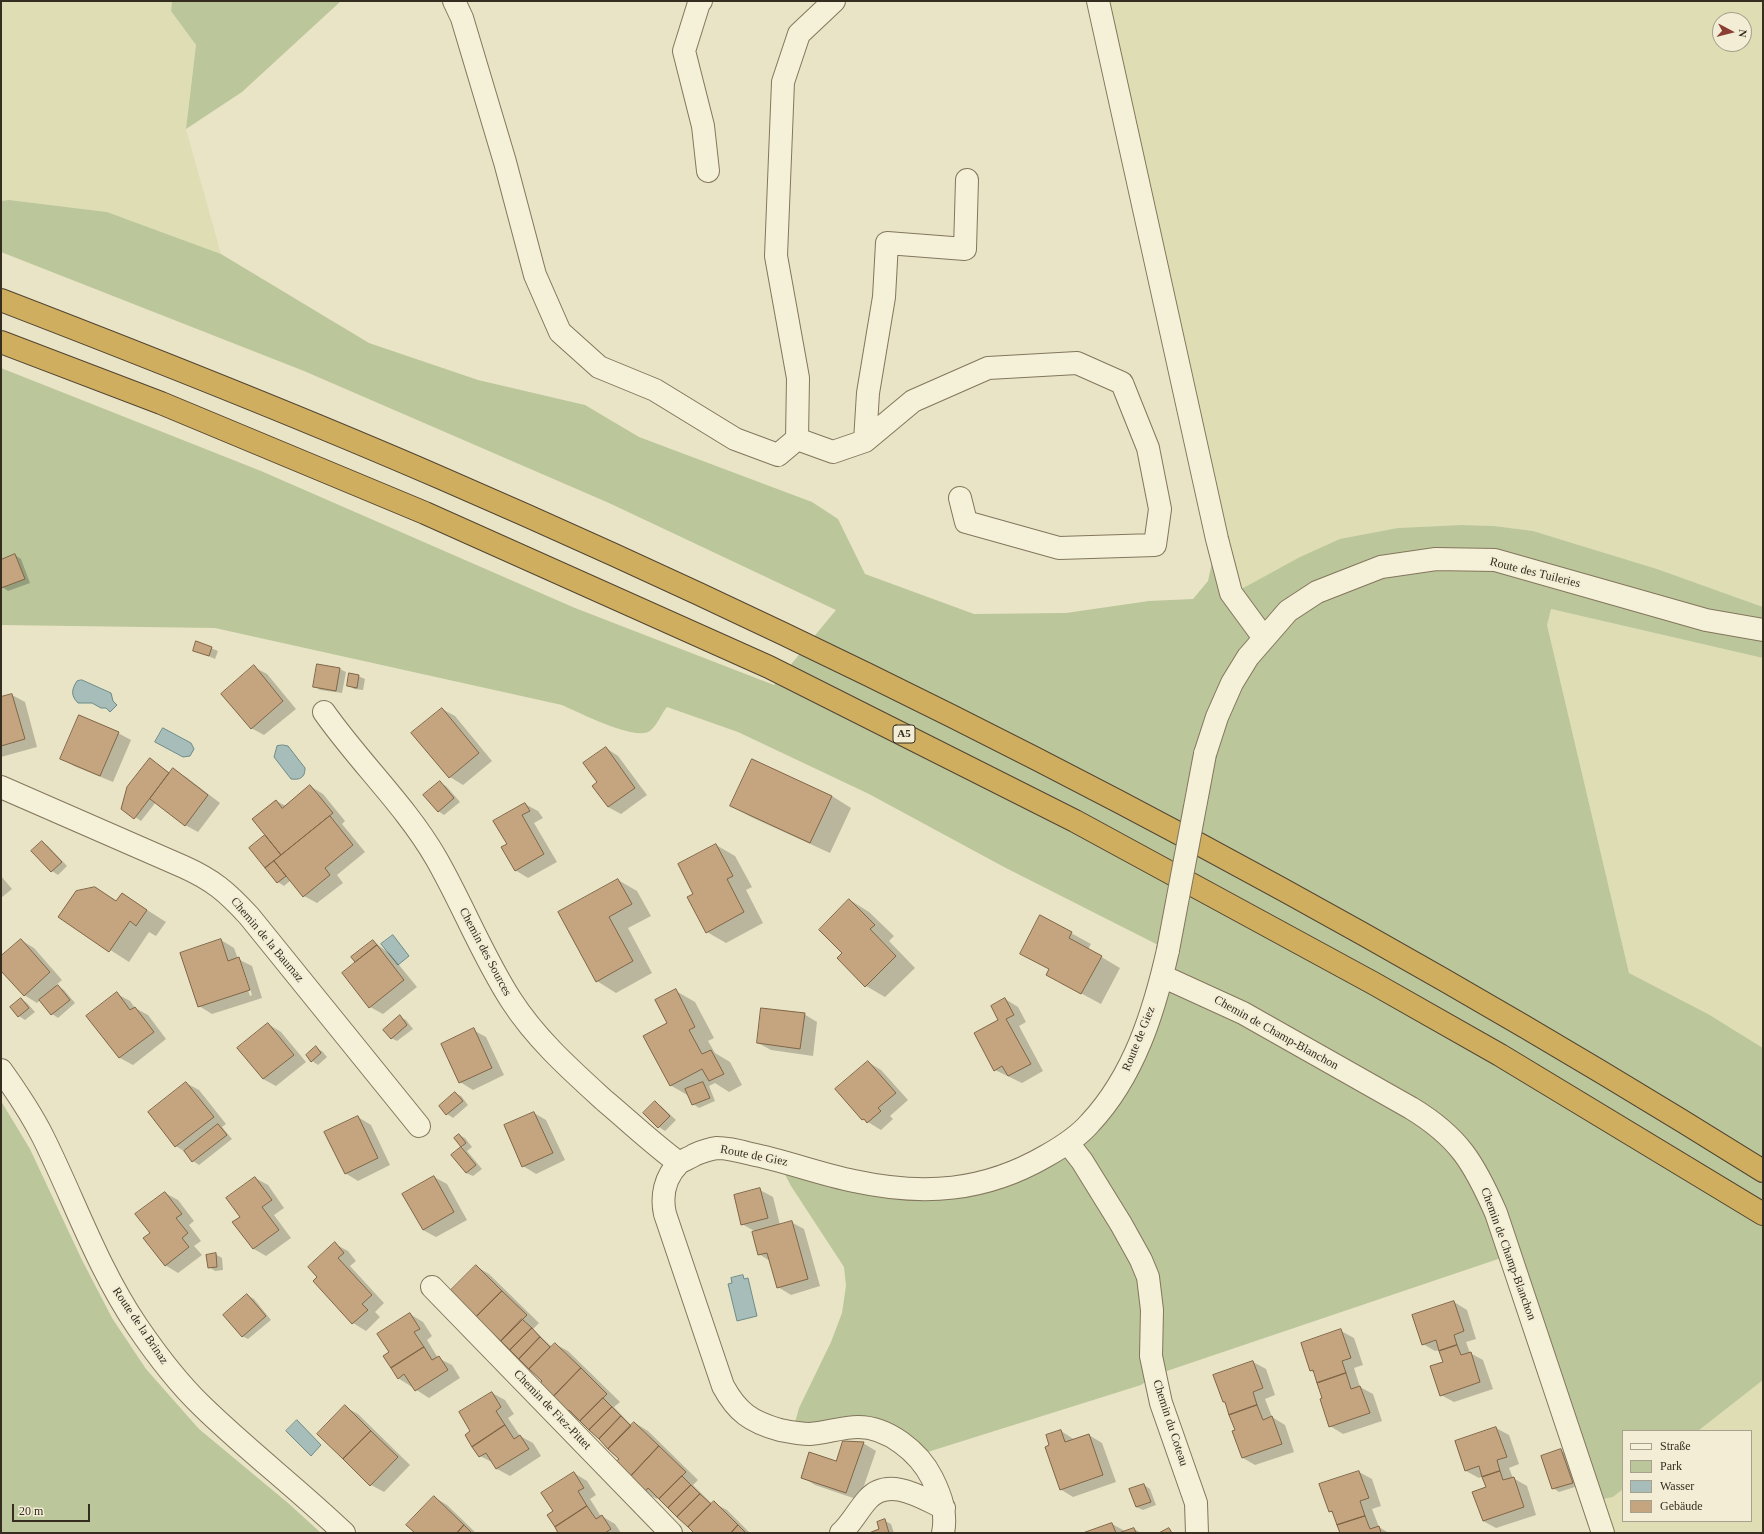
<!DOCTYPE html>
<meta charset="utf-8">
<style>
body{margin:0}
#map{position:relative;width:1764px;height:1534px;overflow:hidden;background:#e9e4c6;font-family:"Times New Roman",serif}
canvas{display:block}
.frame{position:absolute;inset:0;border:2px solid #342d20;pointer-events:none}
.legend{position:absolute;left:1622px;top:1430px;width:130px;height:92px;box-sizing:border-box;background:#f2edd4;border:1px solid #a6a08c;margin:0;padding:5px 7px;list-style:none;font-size:12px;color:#342d20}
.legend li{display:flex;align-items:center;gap:8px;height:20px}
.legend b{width:20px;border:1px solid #a6a08c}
.north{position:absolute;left:1712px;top:12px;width:40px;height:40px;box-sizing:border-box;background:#f2edd4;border:1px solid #a6a08c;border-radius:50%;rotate:97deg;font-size:11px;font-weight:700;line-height:16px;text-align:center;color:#342d20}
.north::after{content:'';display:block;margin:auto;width:14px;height:18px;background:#8b3f34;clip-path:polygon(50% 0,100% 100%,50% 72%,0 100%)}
.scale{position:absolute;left:12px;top:1504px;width:78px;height:18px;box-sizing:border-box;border:2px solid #342d20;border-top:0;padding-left:5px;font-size:12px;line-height:14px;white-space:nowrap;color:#342d20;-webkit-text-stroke:3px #f2edd4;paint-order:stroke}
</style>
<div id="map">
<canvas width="1764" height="1534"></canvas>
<div class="frame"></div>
<ul class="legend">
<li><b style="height:5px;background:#f5f0d8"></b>Straße</li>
<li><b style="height:11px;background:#bbc69b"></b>Park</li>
<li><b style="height:11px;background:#a7bdba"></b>Wasser</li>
<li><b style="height:11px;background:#c4a57f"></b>Gebäude</li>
</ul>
<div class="north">N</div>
<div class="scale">20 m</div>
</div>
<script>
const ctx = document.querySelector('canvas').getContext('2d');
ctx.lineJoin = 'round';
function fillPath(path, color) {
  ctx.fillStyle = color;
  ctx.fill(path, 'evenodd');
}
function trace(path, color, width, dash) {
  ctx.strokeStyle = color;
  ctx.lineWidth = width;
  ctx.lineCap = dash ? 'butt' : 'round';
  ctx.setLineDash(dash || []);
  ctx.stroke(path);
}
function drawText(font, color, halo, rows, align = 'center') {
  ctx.font = font + ' "Times New Roman",serif';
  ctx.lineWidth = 4;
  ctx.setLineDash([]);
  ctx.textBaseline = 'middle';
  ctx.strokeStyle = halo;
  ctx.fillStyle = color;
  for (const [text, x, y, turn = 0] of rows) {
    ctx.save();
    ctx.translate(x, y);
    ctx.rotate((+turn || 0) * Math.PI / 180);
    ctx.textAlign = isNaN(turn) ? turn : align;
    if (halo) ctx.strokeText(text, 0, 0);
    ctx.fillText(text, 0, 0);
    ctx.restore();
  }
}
const farmland = new Path2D(`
 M1,1H172L171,11L196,45L186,129L221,254L107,212L9,200L1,201Z
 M1101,1H1763V607L1657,569L1533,531L1494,526L1461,525L1398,528L1231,593ZM1720,20H1744V44H1720Z
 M1550,609L1763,658V1048L1708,1014L1629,973L1547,625Z
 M1763,1380V1533H1603L1593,1501L1613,1497L1623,1489V1521H1751V1431H1698Z`);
const green = new Path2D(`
 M172,1H341L242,92L186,129L196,45L171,11Z
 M9,200L107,212L221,254L369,343L478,380L585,405L639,437L812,502L838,519L865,574L974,614L1066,613L1149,601L1193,599L1208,581L1217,539L1232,593L1247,586L1300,557L1340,539L1398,528L1461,525L1494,526L1533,531L1657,569L1763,607V658L1551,609L1547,625L1629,973L1708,1014L1763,1048V1380L1698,1431H1623V1489L1613,1497L1593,1501L1510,1255L1155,1375L1141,1385L915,1456L891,1436L792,1433L799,1408L831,1342L842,1313L846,1286L844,1267L791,1186L777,1159L854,1181L1004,1177L1109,1100L1168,950L1004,867L869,794L738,732L667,707C661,714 658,724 651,730C638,743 578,712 562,705L215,628L1,625V368L261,471L575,608L774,685L836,610L609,503L304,371L1,252V201Z
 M1,1101L30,1149L81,1258L112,1318L146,1369L199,1429L288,1503L321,1533H1Z`);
const water = new Path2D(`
 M82,680L111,693L113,701L117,705L110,712L106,708H101L92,703H78C71,696 71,690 77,681Z
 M163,728L191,743L194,749L190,756L183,757L155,742Z
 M283,745L288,746L305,768C305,778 300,780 291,779L274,757L277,746Z
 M393,935L409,956L398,965L381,944Z
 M743,1275L744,1279L748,1278L757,1316L737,1321L728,1284L732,1283L731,1278Z
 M297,1420L321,1445L311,1456L286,1431Z`);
const shadow = new Path2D(`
 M15,555L21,559L30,583L8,591L1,586V561Z
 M196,642L218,651L215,659L194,650Z
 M254,667L267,674L296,709L264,735L251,728Z
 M340,669L346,672L342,693L320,690L314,686Z
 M358,676L365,679L363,690L354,689L348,685Z
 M12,695L25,702L37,747L1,757V698Z
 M442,709L455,716L492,761L463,785L450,777L413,733Z
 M118,733L131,740L113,782L74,766L61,758Z
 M606,748L618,756L647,795L621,814L608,807Z
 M156,763L170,773L173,770L186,777L220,803L198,832L185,825L156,802L141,821L122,808Z
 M440,783L446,786L460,802L444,815L438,811Z
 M310,786L323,794L345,821L342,824L365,852L337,875L343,883L317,903L304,896L291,880L284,886L278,882L251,848L265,836L276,801L286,806Z
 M832,796L851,808L830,853L751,817L731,806Z
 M525,804L538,811L543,818L534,823L557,862L528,878L515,870L508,844Z
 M42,842L48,846L67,866L58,875L52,871L33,851Z
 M716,845L735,856L752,887L746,890L763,923L726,943L707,932L695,894Z
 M1,876L12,889L1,898Z
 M618,880L637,891L651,916L628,928L652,973L616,993L597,981L559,912Z
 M94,888L117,901L122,894L166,922L156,936L149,932L129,962L59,917Z
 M850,900L869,912L894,936L889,941L915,968L885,997L866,986L843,953Z
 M1071,933L1091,944L1088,949L1120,968L1101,1004L1047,975L1050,970L1021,954Z
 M21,940L34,948L62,980L56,985L64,990L75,1003L58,1018L52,1014L40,1000L37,1003L24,995L1,969V958Z
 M221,940L234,948L238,959L252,966L262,998L212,1014L199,1006ZM241,968H243L252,995L250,996Z
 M373,941L390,954L417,987L383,1014L370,1007L357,962L352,957Z
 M676,991L695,1002L714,1038L708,1041L715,1053L730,1062L742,1085L729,1092L715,1083L709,1086L715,1101L699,1108L693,1104L689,1096L670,1085L669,1024Z
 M117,994L130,1001L135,1008L148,1015L166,1039L133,1065L120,1058L88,1016Z
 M21,999L27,1003L35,1012L25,1020L19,1016L11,1007Z
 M1005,999L1018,1007L1026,1022L1019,1026L1043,1071L1022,1083L995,1070L999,1020Z
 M804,1014L817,1022L813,1056L771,1050L758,1043Z
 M400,1017L406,1020L413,1029L397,1041L391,1038Z
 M268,1024L281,1032L306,1062L276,1086L263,1079Z
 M473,1030L486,1037L504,1075L473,1090L460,1082Z
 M316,1048L322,1051L327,1057L318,1065L312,1061Z
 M868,1062L881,1070L908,1100L890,1116L893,1119L881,1130L863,1119Z
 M186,1083L199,1090L226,1124L222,1127L232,1139L199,1165L193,1161L185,1152L176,1146L149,1112Z
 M455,1093L461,1096L468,1105L453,1118L447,1114Z
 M655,1102L661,1106L676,1120L665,1131L659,1127L645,1113Z
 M534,1113L546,1120L565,1160L536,1174L523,1166Z
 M358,1117L371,1125L390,1165L358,1181L345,1173Z
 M459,1135L465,1138L472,1147L467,1151L482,1169L473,1176L466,1173L452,1155L463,1147L455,1138Z
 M434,1177L447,1184L467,1220L436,1237L423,1230Z
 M255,1178L268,1185L284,1208L274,1215L291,1238L266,1256L254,1249L234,1222L241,1217Z
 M760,1190L773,1197L780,1225L791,1222L804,1229L820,1286L791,1295L778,1287L770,1261L759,1254L756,1232L742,1224Z
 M165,1193L178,1200L194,1221L189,1225L201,1241L194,1246L202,1255L178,1273L165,1265L151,1233Z
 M335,1244L348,1251L356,1261L350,1266L384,1303L375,1312L380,1317L366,1331L353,1323L319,1277Z
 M215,1254L222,1258L223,1270L215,1271L209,1267Z
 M476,1266L489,1274L539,1323L533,1329L552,1347L555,1344L568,1351L620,1402L614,1407L632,1426L635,1423L648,1431L698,1480L693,1485L712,1504L714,1503L727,1510L750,1533H695L659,1497L657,1499L644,1492L620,1459L580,1420L579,1421L566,1413L543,1381L503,1342L501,1344L488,1336Z
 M247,1295L254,1299L271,1320L248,1339L242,1336Z
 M1454,1302L1467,1310L1476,1339L1466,1342L1470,1353L1483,1360L1493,1389L1454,1402L1441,1395L1444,1362L1440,1350L1435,1351L1423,1344Z
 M410,1314L423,1322L432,1336L427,1340L438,1358L452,1365L460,1378L429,1398L398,1378L391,1353Z
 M1341,1331L1354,1338L1363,1365L1354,1368L1360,1387L1373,1394L1382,1421L1343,1434L1330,1426L1324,1399L1315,1373L1311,1371Z
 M1253,1362L1266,1369L1275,1395L1265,1399L1272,1417L1285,1425L1294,1452L1255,1465L1243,1458L1236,1430L1214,1375Z
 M492,1393L505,1400L514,1414L508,1418L520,1436L533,1443L541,1456L510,1476L497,1469L494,1463L480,1456Z
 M345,1407L358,1414L410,1465L384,1492L371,1485Z
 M1496,1428L1509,1435L1519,1464L1509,1468L1513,1478L1527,1486L1536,1515L1496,1528L1483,1521L1487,1488L1483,1476L1479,1478L1466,1471Z
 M1061,1431L1075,1440L1089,1435L1102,1443L1116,1482L1073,1497L1060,1489L1051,1446Z
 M863,1443L876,1451L859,1500L815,1485L802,1477L837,1462Z
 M1561,1451L1567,1454L1578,1486L1559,1492L1553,1488Z
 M1359,1472L1372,1479L1381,1506L1372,1509L1379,1527L1389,1533H1341L1334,1514L1330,1511Z
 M574,1473L587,1481L596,1495L590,1499L600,1515L615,1524L621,1533H560L554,1512Z
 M1144,1485L1150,1489L1156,1505L1143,1510L1136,1507Z
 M434,1497L447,1505L476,1533H416Z
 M885,1521L891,1524L894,1533H870L880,1529Z
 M1112,1524L1125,1531L1134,1529L1141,1533H1086Z`);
const building = new Path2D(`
 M15,554L25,579L1,588V560Z
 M196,641L212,647L209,656L193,651Z
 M317,664L340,668L336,691L313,687Z
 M254,665L283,701L251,729L221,694Z
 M349,673L359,675L357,688L347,686Z
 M12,694L25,739L1,746V697Z
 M442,708L479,753L449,778L411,733Z
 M79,715L119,732L100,776L60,759Z
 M606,747L635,788L608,807L592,786L597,782L583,763Z
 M150,758L169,773L134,819L121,809L127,787Z
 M752,759L832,796L810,843L730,806Z
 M173,768L208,795L185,826L150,799Z
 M440,781L454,798L438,812L423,795Z
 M310,785L333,813L281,855L252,819L276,800L282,808Z
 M525,803L530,811L522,815L544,854L515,871L501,847L507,844L493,821Z
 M330,816L353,845L325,868L330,875L303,897L274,861Z
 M265,835L281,855L265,868L249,848Z
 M42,841L62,862L51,872L31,851Z
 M716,844L733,876L727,879L744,912L706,933L687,897L693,894L678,864Z
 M274,861L286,876L277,883L265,868Z
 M618,879L632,904L609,917L633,961L596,982L558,912Z
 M95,887L116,901L122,893L147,910L136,926L130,921L109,952L58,917L76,891Z
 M849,899L875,925L870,929L896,956L865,987L837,958L842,953L819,930Z
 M1040,915L1072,932L1069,938L1102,956L1081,994L1046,975L1049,969L1020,954Z
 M21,939L50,972L24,996L1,971V956Z
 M221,939L228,961L239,957L250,990L198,1007L180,953Z
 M373,940L377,945L355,962L351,957Z
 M377,945L404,980L369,1008L342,973Z
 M58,985L70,1000L51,1015L39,1000Z
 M676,989L695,1027L689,1030L702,1054L711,1050L724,1074L709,1081L702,1069L670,1086L643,1036L667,1023L655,1000Z
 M117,992L130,1010L135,1007L154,1032L119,1058L86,1016Z
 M21,998L29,1008L18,1017L10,1007Z
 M1005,998L1014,1015L1006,1019L1031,1064L1008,1076L1002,1066L994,1071L974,1033L998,1020L991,1006Z
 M761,1008L805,1013L800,1049L757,1043Z
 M400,1015L407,1025L391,1039L383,1030Z
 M268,1023L294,1055L263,1079L237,1048Z
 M474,1028L492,1068L459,1083L441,1044Z
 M316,1046L321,1053L311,1062L306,1055Z
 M868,1061L896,1093L878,1108L881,1111L867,1123L864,1119L862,1120L835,1089Z
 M186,1082L214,1117L175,1147L148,1112Z
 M703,1082L710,1098L692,1105L685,1089Z
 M455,1092L463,1101L446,1115L439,1106Z
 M655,1101L670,1116L658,1128L643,1113Z
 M534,1112L553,1153L522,1167L504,1125Z
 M358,1116L378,1158L345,1174L324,1132Z
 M218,1124L227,1135L192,1162L184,1151Z
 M459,1134L466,1143L461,1147L454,1138Z
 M461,1147L476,1165L466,1173L451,1155Z
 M434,1176L454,1212L423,1230L402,1194Z
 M255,1177L272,1200L262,1207L279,1230L253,1249L232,1222L240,1217L226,1198Z
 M760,1188L768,1218L741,1225L734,1195Z
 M165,1192L182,1214L176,1218L188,1233L182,1238L189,1247L165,1266L143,1238L150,1233L135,1214Z
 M792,1221L808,1279L777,1288L767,1253L758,1255L752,1232Z
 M335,1242L344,1253L338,1258L372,1295L362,1304L368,1310L352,1324L313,1281L317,1277L308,1267Z
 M216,1253L217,1267L208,1268L206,1255Z
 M476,1265L502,1291L472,1321L449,1292Z
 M502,1291L527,1315L501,1341L492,1333L488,1337L472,1321Z
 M247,1294L266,1316L242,1337L223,1315Z
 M1454,1301L1464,1331L1454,1335L1457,1345L1439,1351L1436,1340L1422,1345L1412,1315Z
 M410,1313L420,1329L414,1332L424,1347L391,1368L383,1356L389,1352L377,1334Z
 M522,1319L532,1328L510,1350L501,1341Z
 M532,1328L540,1337L519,1359L510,1350Z
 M1341,1329L1351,1358L1342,1361L1346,1373L1317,1383L1313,1370L1310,1371L1301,1343Z
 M540,1337L550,1347L529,1369L519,1359Z
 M555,1343L581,1368L551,1399L537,1386L542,1381L529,1369Z
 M1457,1345L1461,1355L1471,1352L1480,1382L1440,1396L1430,1366L1443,1362L1439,1351Z
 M424,1347L432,1360L439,1356L448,1370L415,1391L404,1374L398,1379L391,1368Z
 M1253,1361L1263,1388L1253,1392L1257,1405L1229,1415L1225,1402H1223L1213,1375Z
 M581,1368L607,1394L580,1421L569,1410L566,1414L551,1399Z
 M1346,1373L1351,1389L1360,1386L1370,1413L1329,1427L1320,1399L1322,1398L1317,1383Z
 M492,1392L501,1407L496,1411L505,1425L472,1447L465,1435L470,1431L459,1412Z
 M603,1398L612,1407L589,1430L580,1421Z
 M345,1405L371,1431L343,1459L317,1434Z
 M1257,1405L1263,1420L1272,1416L1282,1444L1242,1458L1232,1431L1235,1430L1229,1415Z
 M612,1407L621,1416L599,1439L589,1430Z
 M621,1416L631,1426L608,1449L599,1439Z
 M634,1422L659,1446L629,1478L614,1463L619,1459L608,1449Z
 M505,1425L514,1439L520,1435L529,1449L496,1469L486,1453L479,1457L472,1447Z
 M1496,1427L1507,1457L1497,1460L1500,1471L1482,1477L1479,1466L1465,1471L1455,1441Z
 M1061,1430L1065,1442L1089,1434L1103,1475L1060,1490L1045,1447L1049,1445L1046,1435Z
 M371,1431L398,1457L370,1486L343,1459Z
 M843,1441L864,1442L846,1493L801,1478L809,1452L836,1461Z
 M659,1446L686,1472L659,1499L648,1488L644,1493L629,1478Z
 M1561,1449L1573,1483L1552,1489L1541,1456Z
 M1359,1471L1369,1498L1360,1501L1365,1516L1337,1525L1332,1511L1329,1512L1319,1484Z
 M1500,1471L1503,1480L1514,1477L1524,1507L1483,1521L1472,1492L1486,1487L1482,1477Z
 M574,1472L584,1488L578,1491L587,1506L555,1527L547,1515L553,1511L541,1493Z
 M682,1476L691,1485L668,1508L659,1499Z
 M1144,1484L1151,1502L1136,1507L1129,1489Z
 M691,1485L700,1494L677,1517L668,1508Z
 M700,1494L711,1504L688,1527L677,1517Z
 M434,1496L464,1525L457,1533H415L406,1525Z
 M714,1501L738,1525L731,1533H694L688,1527Z
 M587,1506L596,1519L602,1515L611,1529L605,1533H558L555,1527Z
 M1365,1516L1370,1529L1379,1526L1381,1533H1340L1337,1525Z
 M885,1519L889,1533H869L879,1529L877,1522Z
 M1112,1523L1116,1533H1083Z
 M464,1525L472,1533H457Z
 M738,1525L746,1533H731Z
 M1134,1528L1136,1533H1119Z
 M1169,1528L1172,1533H1159Z`);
const minor = new Path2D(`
 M454,1L462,18L505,162L535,275L560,332L599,367L655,390L735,439L778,455L797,439L798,378L776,256L783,82L799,34L834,1
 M701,1L699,3L684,51L703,126L708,171
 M1098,1L1217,539L1231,593L1264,638
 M797,439L833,452L865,441L913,401L988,368L1077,363L1122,383L1148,448L1160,509L1155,545L1059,548L966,522L960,498
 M865,441L868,393L884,297L887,243L965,249L967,180
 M324,712C359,762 406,806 436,858C463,905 482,955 511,1000C536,1039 571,1070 605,1101C630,1122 653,1144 679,1163
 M1205,754L1217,717L1232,683L1248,657L1288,611L1317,592L1381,567L1436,559L1495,560L1706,620L1763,630
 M1,787L184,867C213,880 227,892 249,916L419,1126
 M1162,976L1243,1013L1411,1108C1459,1137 1474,1163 1496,1213L1603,1533
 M1,1070C16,1091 31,1113 43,1137C74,1199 97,1267 137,1326C156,1354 177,1382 202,1406C247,1450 298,1489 344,1533
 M1068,1143L1082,1161L1121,1224L1141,1260L1148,1277L1152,1310L1151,1356L1155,1375L1161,1403L1196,1503L1197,1533
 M432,1287L671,1533
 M841,1533C851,1524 858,1510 868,1499C889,1476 922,1498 944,1508
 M943,1533C947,1513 941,1496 932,1478C919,1452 888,1427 858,1427C842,1427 826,1433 810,1434C800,1434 790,1432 780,1430C751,1422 737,1412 723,1386L665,1214C661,1196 665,1177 679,1163C683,1160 690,1158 694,1155C701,1152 709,1149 717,1148C728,1148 740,1151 751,1154C786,1161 819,1174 854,1181C923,1196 984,1192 1046,1156C1062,1147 1078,1137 1090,1123C1134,1076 1154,1012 1168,950`);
const highway = new Path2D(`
 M1,300C149,357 296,415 441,478C898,676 1341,907 1763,1171
 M1,342L161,403L425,513L769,667L1075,821L1373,983L1500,1055L1763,1214`);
const minorBridge = new Path2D(`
 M1168,950L1205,754`);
const shields = [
 [904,734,22]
];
const shieldNames = [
 ["A5",904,734]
];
const streetNames = [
 ["Route des Tuileries",1535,573,14],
 ["Chemin de la Baumaz",267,940,50],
 ["Chemin des Sources",485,952,62],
 ["Chemin de Champ-Blanchon",1276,1033,29],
 ["Route de Giez",1139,1039,-68],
 ["Route de Giez",754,1156,11],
 ["Chemin de Champ-Blanchon",1508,1254,70],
 ["Route de la Brinaz",140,1326,56],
 ["Chemin de Fiez-Pittet",552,1410,46],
 ["Chemin du Coteau",1170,1423,72]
];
fillPath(farmland, '#deddb4');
fillPath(green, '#bbc69b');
fillPath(water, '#a7bdba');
trace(water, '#6e8b87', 1);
fillPath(shadow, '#0003');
fillPath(building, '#c4a57f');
trace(building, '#7f6546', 1);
trace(minor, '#83765d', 24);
trace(highway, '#514431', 24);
trace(minor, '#f5f0d8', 22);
trace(highway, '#d0ae5f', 22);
trace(minorBridge, '#83765d', 24, []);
trace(minorBridge, '#f5f0d8', 22);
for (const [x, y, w] of shields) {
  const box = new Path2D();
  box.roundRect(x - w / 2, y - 9, w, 18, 3);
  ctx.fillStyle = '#f2edd4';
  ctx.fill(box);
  trace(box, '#342d20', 1);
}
drawText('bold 11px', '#342d20', null, shieldNames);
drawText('12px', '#342d20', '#f2edd4', streetNames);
</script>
